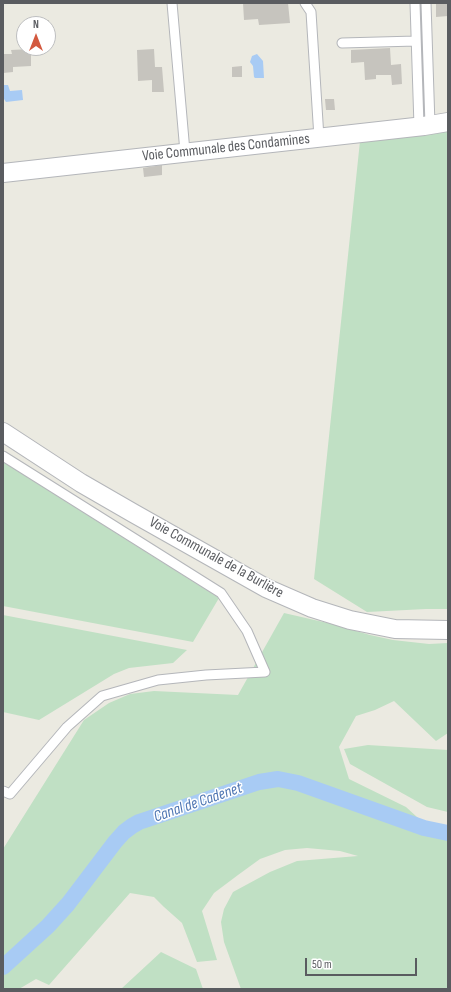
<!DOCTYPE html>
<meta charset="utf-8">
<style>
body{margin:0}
#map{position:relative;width:451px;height:992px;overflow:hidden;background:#ebeae1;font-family:"Sofia Sans Condensed",sans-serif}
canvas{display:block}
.frame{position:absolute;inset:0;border:4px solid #5a5c60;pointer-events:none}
.north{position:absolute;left:16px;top:16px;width:40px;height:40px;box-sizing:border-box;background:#fff;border:1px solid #bdbebf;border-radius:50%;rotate:0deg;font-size:11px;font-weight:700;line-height:16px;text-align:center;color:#5a5c60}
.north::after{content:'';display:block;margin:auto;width:14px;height:18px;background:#d3593f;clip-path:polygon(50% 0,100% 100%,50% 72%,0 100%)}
.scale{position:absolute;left:305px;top:958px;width:112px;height:18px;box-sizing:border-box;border:2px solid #5a5c60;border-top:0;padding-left:5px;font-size:12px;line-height:14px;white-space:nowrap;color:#5a5c60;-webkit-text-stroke:3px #fff;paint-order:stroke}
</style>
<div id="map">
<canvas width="451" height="992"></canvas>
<div class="frame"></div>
<div class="north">N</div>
<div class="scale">50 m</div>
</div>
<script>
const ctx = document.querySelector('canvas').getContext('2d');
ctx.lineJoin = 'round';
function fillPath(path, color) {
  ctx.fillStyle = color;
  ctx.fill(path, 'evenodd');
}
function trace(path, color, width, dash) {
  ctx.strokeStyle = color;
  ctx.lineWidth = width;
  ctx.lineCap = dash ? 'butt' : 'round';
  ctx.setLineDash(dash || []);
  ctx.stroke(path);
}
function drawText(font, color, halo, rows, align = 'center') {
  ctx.font = font + ' "Sofia Sans Condensed",sans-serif';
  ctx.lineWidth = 3;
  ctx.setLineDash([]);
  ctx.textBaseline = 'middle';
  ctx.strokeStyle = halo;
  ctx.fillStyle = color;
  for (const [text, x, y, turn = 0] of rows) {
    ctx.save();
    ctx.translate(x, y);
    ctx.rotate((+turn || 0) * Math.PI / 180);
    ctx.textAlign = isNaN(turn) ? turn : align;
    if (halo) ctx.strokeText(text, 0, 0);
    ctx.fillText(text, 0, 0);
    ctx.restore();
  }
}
const green = new Path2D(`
 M448,128V609H426L367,612L314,579L360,141Z
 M3,462L219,598L193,642L3,606Z
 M284,613L332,624L370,635L393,640L429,644L448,643V733L436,741L394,701L375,710L356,716L339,747L349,779L406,807L440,838L448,840V989H241L224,942L221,922L224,909L233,892L270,872L297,861L358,856L340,851L307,848L285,850L260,859L238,875L214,893L202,911L217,960L197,962L182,923L164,907L154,897L130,893L49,985L36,979L19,989H3V849L84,720L109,703L130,694L154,691L238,695Z
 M3,615L187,650L173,663L129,668L114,674L39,720L3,712Z
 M368,745L448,750V812L427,807L350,764L344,749Z
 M161,952L196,969L203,989H121Z`);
const water = new Path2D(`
 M257,54L263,61L264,78H255L254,77L253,66L250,62L252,56Z
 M3,85H8L10,91L22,90L23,100L6,102L4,99Z`);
const canal = new Path2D(`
 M3,967L48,926L68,904L115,842L124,832L132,826L139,822L259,782L278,779L298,783L424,828L448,833`);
const building = new Path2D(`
 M243,3H288L290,23L259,25L258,19L244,20Z
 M436,3H448V16L436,17Z
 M49,20V24H36V21Z
 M390,48L391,65L401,64L402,84L392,85L391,75H376V79L365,80L364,62L351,63V50Z
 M31,49V66L13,67V72L3,73V54H12L11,50Z
 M154,49L155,67H162L164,92H152V80L138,81L137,50Z
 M242,66V77H232V67Z
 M325,99H334L335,110H326Z
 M162,165V175L144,177L143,168Z`);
const service = new Path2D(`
 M172,3L185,152
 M305,3L311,12L319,138
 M415,3L419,126
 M426,3L430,125
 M342,43L416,41
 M3,456L221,593L247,631L265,672L206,675L158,680L102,696L67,727L10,794L3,791`);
const minor = new Path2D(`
 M3,173L424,126L448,122
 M3,432L81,483L133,513L266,588L312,608L350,620L395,629L448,630`);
const streetNames = [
 ["Voie Communale des Condamines",226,148,-6],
 ["Voie Communale de la Burlière",216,558,29]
];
const waterNames = [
 ["Canal de Cadenet",198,803,-19]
];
fillPath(green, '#c0e0c4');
fillPath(water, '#a8cbf4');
trace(canal, '#a8cbf4', 16);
fillPath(building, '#c6c4be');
trace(service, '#b4b6ba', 11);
trace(minor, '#b4b6ba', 20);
trace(service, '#fff', 9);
trace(minor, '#fff', 18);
drawText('15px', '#5a5c60', '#fff', streetNames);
drawText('italic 16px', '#4f76b3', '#fff', waterNames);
</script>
